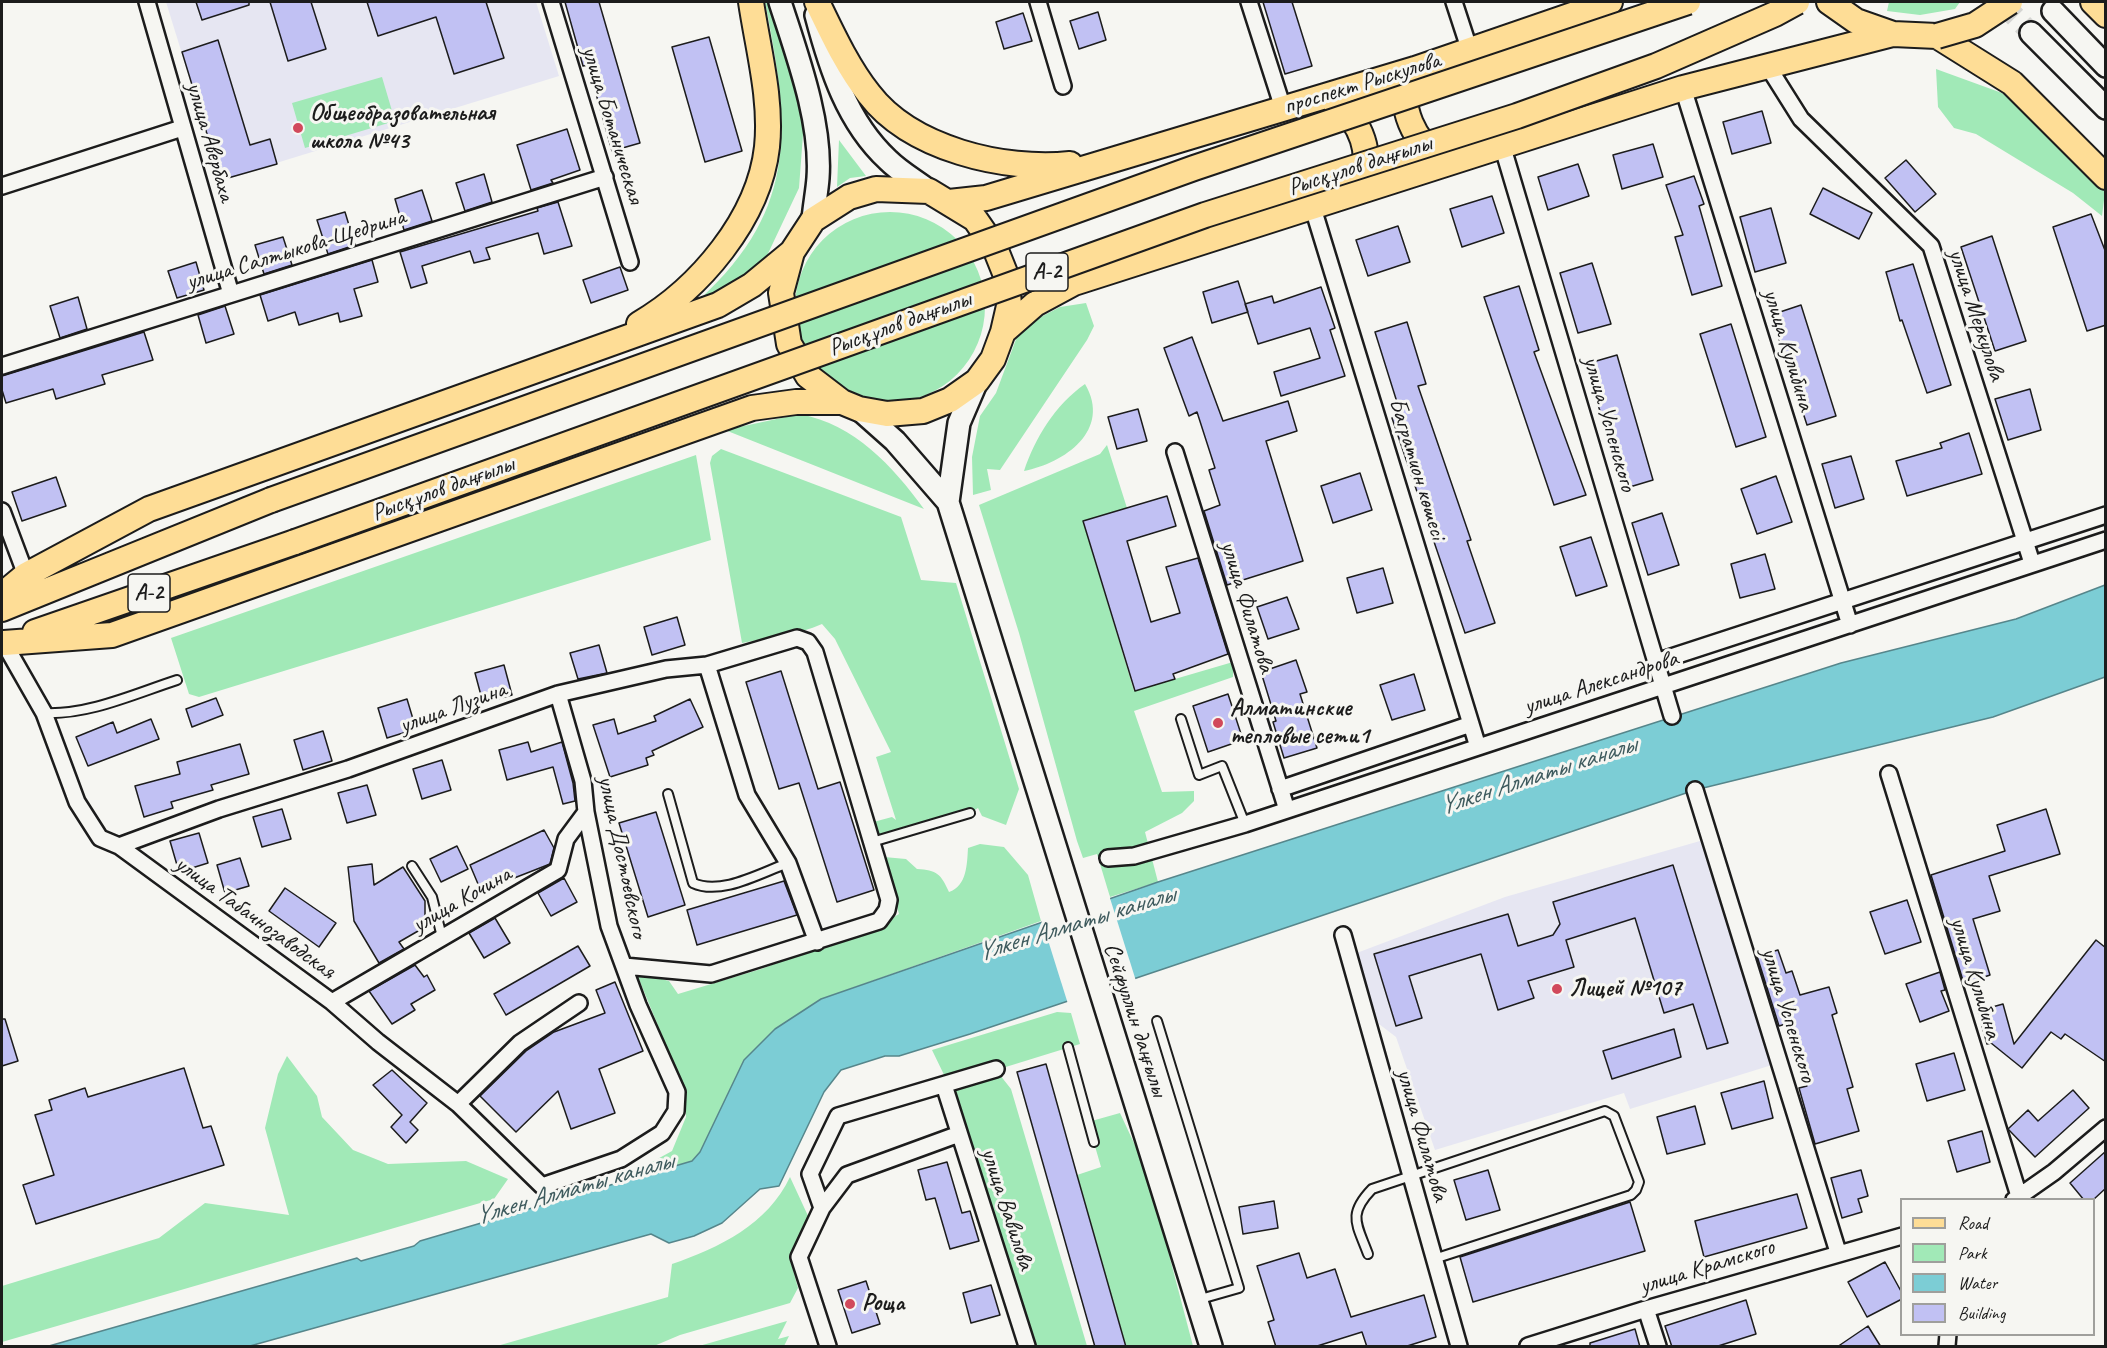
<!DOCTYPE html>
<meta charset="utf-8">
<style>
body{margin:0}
#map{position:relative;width:2107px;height:1348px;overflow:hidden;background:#f6f6f2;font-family:Caveat,sans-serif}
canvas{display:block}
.frame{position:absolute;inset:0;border:3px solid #1c1c1c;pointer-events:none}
.legend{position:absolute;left:1900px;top:1198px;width:195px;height:138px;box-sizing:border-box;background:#f6f6f2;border:2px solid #9f9f9c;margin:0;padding:8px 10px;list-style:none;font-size:18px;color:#1c1c1c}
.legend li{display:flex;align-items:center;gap:12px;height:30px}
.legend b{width:30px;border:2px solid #9f9f9c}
</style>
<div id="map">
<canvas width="2107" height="1348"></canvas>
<div class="frame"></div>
<ul class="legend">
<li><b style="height:8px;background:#fedd96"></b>Road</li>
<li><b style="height:16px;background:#a1e9b7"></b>Park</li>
<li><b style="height:16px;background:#7ccdd5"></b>Water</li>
<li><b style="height:16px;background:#c1c1f3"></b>Building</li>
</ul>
</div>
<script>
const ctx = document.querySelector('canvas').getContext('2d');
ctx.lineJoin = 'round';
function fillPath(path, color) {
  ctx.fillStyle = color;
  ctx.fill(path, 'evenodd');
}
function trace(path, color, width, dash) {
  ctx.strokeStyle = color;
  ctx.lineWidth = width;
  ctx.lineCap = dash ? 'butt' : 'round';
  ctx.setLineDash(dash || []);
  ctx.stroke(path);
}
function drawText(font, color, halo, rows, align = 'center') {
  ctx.font = font + ' Caveat,sans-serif';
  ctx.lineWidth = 6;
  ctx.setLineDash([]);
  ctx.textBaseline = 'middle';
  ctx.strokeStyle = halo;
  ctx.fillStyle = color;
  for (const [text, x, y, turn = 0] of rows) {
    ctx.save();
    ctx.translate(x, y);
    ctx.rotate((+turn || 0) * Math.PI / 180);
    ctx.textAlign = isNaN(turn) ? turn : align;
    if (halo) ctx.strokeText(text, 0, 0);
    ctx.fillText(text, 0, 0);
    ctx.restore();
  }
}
const built = new Path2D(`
 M166,2H536L559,76L221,180Z
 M1700,841L1772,1065L1630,1109L1624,1093L1435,1150L1396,1037L1379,1024L1354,954L1505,897Z`);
const green = new Path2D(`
 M765,2H774L804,121L799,188L764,262L731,290L689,309C799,214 791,133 765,2Z
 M1889,2H1960L1955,9L1920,15L1887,11Z
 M1936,69L2002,93L2049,132L2105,192L2102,216L2073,193L1976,134L1954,128L1938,107Z
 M382,77L395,121L305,148L292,103Z
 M839,140L866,176L850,178L837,187Z
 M795 307a95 95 0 1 1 190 0a95 95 0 1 1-190 0Z
 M1086,303L1094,326L1087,340L1000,470L987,469L991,490L973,495L972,457L980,416L996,393L1018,334L1035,320L1060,307Z
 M1085,384C1112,430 1065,463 1024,471C1035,438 1055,405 1085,384Z
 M800,414C855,425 892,465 924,509L725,430Z
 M1107,445L1127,508L1083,521L1134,691L1233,662V677L1134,711L1162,792L1194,791V801L1182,813L1145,832L1158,882L1110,897L1097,854L1083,858L1077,841L1019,633L979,505L1100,454Z
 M721,449L901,517L921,580L956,583L1019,789L1006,825L982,816L978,808L970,813L872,842L866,824L892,817L896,820L876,757L891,752L835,639L822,624C798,635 769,637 742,643L710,463L712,456Z
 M696,455L711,540L199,697L189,694L171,638Z
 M980,844L1004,847L1028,875L1041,921L821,999L775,1029L744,1060L700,1152L692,1161L654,1173L652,1162L672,1151L686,1117V1094L636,972L669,981L678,994L761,969L880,925L899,914L884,857L906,859L917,869C937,870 941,874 949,892C967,886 967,864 968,848Z
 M1057,1012L1071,1013L1080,1044L996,1070L1011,1089L1087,1346H1027L948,1083L932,1050Z
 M287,1056L317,1096L322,1117L353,1150L388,1164L466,1161L508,1179L494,1199L2,1342V1286L159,1238L205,1203L289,1215L265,1128L278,1074Z
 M1120,1113L1147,1171L1193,1346H1126L1077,1175L1101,1167L1088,1122Z
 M790,1177L809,1218L789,1256L798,1288L790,1303L680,1335L654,1346H497L668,1297L672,1264C719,1248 768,1224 790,1177Z
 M787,1321L778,1339L789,1336L784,1346H699Z`);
const water = new Path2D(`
 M2105,585V677L1993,717L1695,790L970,1034L899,1056H885L841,1070L824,1092L779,1186L760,1189L722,1223L694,1236L669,1243L651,1234L250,1346H49L357,1258L361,1261L414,1246L420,1241L692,1161L700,1152L744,1060L775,1029L821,999L1158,882L1841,663L2016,619Z`);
const pier = new Path2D(`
 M1109,895L1136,981L1068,1004L1041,918Z`);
const building = new Path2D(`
 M196,2H249V5L202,20Z
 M270,2H311L326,49L288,61Z
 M367,2H486L504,58L454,74L436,17L378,36Z
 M565,2H599L640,143L612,151L588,65L583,66Z
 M1263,2H1292L1312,66L1285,74Z
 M1098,12L1106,40L1079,49L1070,21Z
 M1023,13L1032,41L1004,49L996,22Z
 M709,37L742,151L705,162L672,47Z
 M218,40L250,145L270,139L277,164L221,180L182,52Z
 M1762,111L1771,143L1732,154L1723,122Z
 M567,129L580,170L551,180L553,183L531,190L517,145Z
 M1653,144L1663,177L1622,189L1613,155Z
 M1906,160L1936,194L1915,212L1885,178Z
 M1578,164L1589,196L1548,210L1538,177Z
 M484,174L492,202L465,211L456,183Z
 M1694,176L1704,204L1699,206L1722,286L1692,295L1675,237L1683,235L1666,185Z
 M1823,188L1872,213L1859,239L1810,214Z
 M422,190L432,221L404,230L395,199Z
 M1492,196L1504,233L1462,247L1450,209Z
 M558,202L572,246L544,254L538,233L486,248L490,259L474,263L470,251L422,266L427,283L411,288L400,252L538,211L537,208Z
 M1771,208L1786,263L1755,272L1740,217Z
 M345,212L355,245L328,254L317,220Z
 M2091,214L2106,253V325L2087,331L2053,227Z
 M1398,226L1410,262L1368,276L1356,240Z
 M1992,236L2026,341L1995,351L1961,247Z
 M283,237L292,265L264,274L255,245Z
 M372,260L378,282L354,289L362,316L340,322L338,313L299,325L295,312L268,321L260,295Z
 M196,262L204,290L177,298L168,271Z
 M1592,263L1611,324L1578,333L1560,273Z
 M1913,264L1951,385L1927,393L1902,320L1900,321L1886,272Z
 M620,267L628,290L591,303L583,280Z
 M1238,281L1248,312L1212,323L1203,292Z
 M1519,286L1539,350L1534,352L1586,495L1554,505L1484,297Z
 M1321,287L1335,328L1330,330L1345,376L1281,396L1274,372L1320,358L1310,328L1258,344L1245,304L1272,296L1274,303Z
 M78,297L87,329L60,338L50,306Z
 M1801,305L1836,416L1807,425L1771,315Z
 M225,306L234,334L206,343L198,315Z
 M1407,322L1426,384L1418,386L1471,540L1467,541L1495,623L1465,633L1392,418L1401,415L1375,332Z
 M1731,324L1766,437L1736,447L1700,334Z
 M144,332L153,360L102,375L105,384L56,399L53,389L6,403L2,390V376Z
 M1192,337L1223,421L1288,401L1297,431L1266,441L1303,561L1227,585L1204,511L1220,505L1209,470L1215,468L1197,412L1189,416L1164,348Z
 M1617,355L1653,480L1623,489L1586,364Z
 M2030,389L2041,430L2008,440L1995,399Z
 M1138,409L1147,441L1117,449L1108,417Z
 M1969,433L1982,474L1907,496L1896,461L1942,448L1940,443Z
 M1851,456L1864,499L1835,508L1822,464Z
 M1360,473L1372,510L1333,523L1321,486Z
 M1776,476L1792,522L1757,534L1741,489Z
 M56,477L66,506L22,521L12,492Z
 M1167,496L1176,526L1127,541L1151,622L1180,613L1166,567L1198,558L1228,654L1173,674L1175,679L1135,691L1083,521Z
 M1662,513L1679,565L1648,575L1632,523Z
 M1591,537L1607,586L1576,596L1560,547Z
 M1765,554L1775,589L1740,598L1731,564Z
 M1383,568L1393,603L1357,613L1347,578Z
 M1287,597L1299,629L1268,639L1257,607Z
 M677,617L685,645L652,655L644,627Z
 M599,645L607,673L578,679L570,653Z
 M1296,660L1307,692L1300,694L1317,748L1284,758L1273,722L1276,721L1261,672Z
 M504,665L512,695L483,703L475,673Z
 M781,671L818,789L840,782L874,890L837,902L799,783L779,789L746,682Z
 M1414,674L1425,710L1392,720L1380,685Z
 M1228,694L1243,740L1208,752L1193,706Z
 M216,698L223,715L192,727L186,709Z
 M407,699L416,729L387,738L378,708Z
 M690,699L703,727L652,751L654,755L646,758L648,765L610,777L593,725L614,719L618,734L656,721L654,716Z
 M151,719L159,739L88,766L76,737L113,722L117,733Z
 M323,731L332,761L303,770L294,740Z
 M528,742L531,752L562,742L573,783L575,801L563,804L553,767L507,780L499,750Z
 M240,744L249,774L211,785L213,790L171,802L173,808L144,817L135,786L180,774L177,762Z
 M442,760L451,790L422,799L413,769Z
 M367,785L376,815L347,823L338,793Z
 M282,809L291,839L262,847L253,817Z
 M2046,809L2060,854L1989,876L2000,911L1973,919L1990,975L1964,984L1931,875L2005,851L1997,825Z
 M656,812L685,905L648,917L619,823Z
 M544,830L554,848L550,864L481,891L470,865Z
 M199,833L208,863L179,872L170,841Z
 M457,846L468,869L441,882L430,859Z
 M240,858L249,886L225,893L217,865Z
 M372,864L374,885L403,867L425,901V927L399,942L404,949L379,963L354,921L348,867Z
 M1673,865L1728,1043L1707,1049L1693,1004L1664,1013L1635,918L1566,940L1574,967L1528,981L1534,998L1498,1010L1481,954L1409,976L1422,1018L1396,1026L1374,954L1508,914L1518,946L1553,935L1560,924L1553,902Z
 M564,878L577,902L551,916L538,893Z
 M784,881L797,915L697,945L687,910Z
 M285,888L336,923L319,947L269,911Z
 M1907,900L1921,942L1885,954L1870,912Z
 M495,918L510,943L484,958L469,933Z
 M2096,940L2106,948V1062L2065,1034L2061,1039L2051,1032L2022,1068L1991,1043L1987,1044L1978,1011L2003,1004L2014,1044Z
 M578,946L590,966L506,1015L494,994Z
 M1778,950L1786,973L1792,971L1800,995L1829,987L1837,1013L1832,1015L1853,1087L1847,1089L1859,1131L1815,1144L1799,1088L1807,1086L1789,1023L1779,1026L1757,956Z
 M415,965L424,977L427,975L435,990L411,1004L415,1010L392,1024L369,991Z
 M1940,972L1945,990L1941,991L1949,1011L1920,1022L1906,984Z
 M615,982L643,1051L599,1069L615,1113L571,1129L558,1091L516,1132L480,1096L526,1051L554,1032L605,1013L596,990Z
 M2,1019H5L18,1061L2,1066Z
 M1674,1029L1681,1057L1612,1079L1603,1051Z
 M1954,1053L1965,1090L1927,1101L1916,1064Z
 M1046,1064L1077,1175L1126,1347H1095L1017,1072Z
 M184,1068L203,1128L211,1126L224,1165L36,1224L23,1185L54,1175L35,1115L52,1110L49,1100L85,1088L88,1097Z
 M392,1070L427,1103L410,1122L418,1130L406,1143L391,1127L402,1115L373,1085Z
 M1764,1081L1773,1118L1732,1129L1721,1093Z
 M2073,1090L2089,1108L2035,1157L2008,1129L2028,1110L2038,1121Z
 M1695,1106L1705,1144L1667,1154L1657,1117Z
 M1982,1131L1990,1162L1957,1172L1948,1141Z
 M2106,1151V1188L2093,1200H2084L2070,1183Z
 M947,1162L962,1213L970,1211L979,1241L950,1249L935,1198L926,1200L918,1170Z
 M1488,1170L1500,1210L1466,1220L1454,1180Z
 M1861,1170L1868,1196L1858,1199L1862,1212L1842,1218L1831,1178Z
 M1797,1194L1807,1228L1704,1257L1695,1221Z
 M1274,1201L1278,1228L1243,1234L1239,1207Z
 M1630,1202L1645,1251L1473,1302L1460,1257Z
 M1299,1253L1307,1278L1335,1269L1351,1317L1424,1295L1436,1337L1404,1347H1367L1362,1332L1314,1347H1276L1268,1322L1274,1320L1257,1266Z
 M1885,1262L1902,1293V1299L1867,1317L1848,1282Z
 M866,1281L880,1324L852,1333L838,1290Z
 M991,1285L1000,1315L971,1323L963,1293Z
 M1746,1300L1756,1334L1715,1347H1672L1665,1326Z
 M1868,1326L1881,1347H1837Z
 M1635,1329L1640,1347H1590V1343Z`);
const secondaryTunnel = new Path2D(`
 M2001,2L2031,33`);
const lane = new Path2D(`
 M44,713C89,715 134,694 177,680
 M1181,719L1199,775L1222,766L1245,824
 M668,794L693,883C721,896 760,873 788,863
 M872,842L970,813
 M412,866L432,897L442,937
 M1157,1021L1239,1288L1197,1300
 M1068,1047L1094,1142
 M1368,1254C1357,1224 1347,1215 1372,1189L1605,1111L1614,1116L1639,1182L1636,1190L1631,1195L1434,1259`);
const street = new Path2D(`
 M147,2L231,294
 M551,2L630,262
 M1038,2L1063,86
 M1249,2L1283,108
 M1454,2L1470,51
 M1767,65L1801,119L1931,246L2032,563
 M1683,88L1850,625
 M1502,145L1672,716
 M2,186L182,128
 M1312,205L1478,747
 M2,366L605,177
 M1175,452L1287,810
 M2,511L26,575
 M4,643L44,713L77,802L100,838L119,846L332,1002L378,1042L458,1104L542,1186L621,1159L662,1133L676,1111L677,1092L638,1005L609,926L586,812L583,781L558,694
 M1656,662L2106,515
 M707,665L747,795L788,863L817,942
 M1889,774L2019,1196
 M1280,789L1471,724
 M1695,790L1838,1252
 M119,846L219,809L348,769L558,694L666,669L707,665L797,638L808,642L815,652L889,900L887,910L879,921L711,974L624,966
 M1108,858L1134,856L1245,824L2106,540
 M1343,935L1459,1346
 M332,1002L558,870L566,839L586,812
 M944,1085L1027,1346
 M458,1104L520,1043L579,1003
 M2014,1200L2054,1172L2106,1128
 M822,1208L810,1174L838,1116L996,1069
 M1646,1309L1658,1346
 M828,1346L799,1257L822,1208L847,1175L959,1134
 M1528,1346L1646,1309L1902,1236
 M1947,1346L1948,1334`);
const secondary = new Path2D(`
 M780,2C797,55 822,122 818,178C817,192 814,206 813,220
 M2053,11L2106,66
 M816,15C830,68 847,122 888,160C900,172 916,181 929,191
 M2031,33L2106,108
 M859,409L895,441L948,502L1211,1346
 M948,502L959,423L977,381`);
const primary = new Path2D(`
 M817,2C832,33 847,66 869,94C911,149 1004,171 1070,164
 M1829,2L1856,21L1893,34
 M2093,2L2106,15
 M1410,79C1396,104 1416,145 1439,157
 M1336,104C1361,121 1374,155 1360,184
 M949,202L986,198L1415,69L1610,2
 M639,324C699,289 759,219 767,147C772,99 758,49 751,2
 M1003,332L1035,304L1074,283L1683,88L1893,34L1937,36L2012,83L2106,177
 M2,595L26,575L149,509L718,305L752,285L792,252L813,220L849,197L876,189L929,191L975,219L995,248L1007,278L1009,306L1003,332L993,359L977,381L950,400L923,411L887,414L859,409L842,402L808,376L789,344L781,293L792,252
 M2,609L271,500
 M35,632L295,542
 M4,643L112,635L752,408L796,402H842`);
const primaryBridge = new Path2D(`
 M1937,36L1975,25L2010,2
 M271,500L1194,168L1688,2
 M295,542L1205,215L1517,116L1656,66L1775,14L1797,2`);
const markers = [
 [298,128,6,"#d1495b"],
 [1218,723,6,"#d1495b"],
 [1557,989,6,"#d1495b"],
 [850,1304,6,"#d1495b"]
];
const shields = [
 [1047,272,42],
 [149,593,42]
];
const shieldNames = [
 ["A-2",1047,272],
 ["A-2",149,593]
];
const streetNames = [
 ["проспект Рыскулова",1362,84,-17],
 ["улица Ботаническая",612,125,73],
 ["улица Авербаха",210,142,74],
 ["Рысқұлов даңғылы",1360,166,-18],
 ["улица Салтыкова-Щедрина",296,250,-17],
 ["улица Меркулова",1976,315,72],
 ["Рысқұлов даңғылы",900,324,-20],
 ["улица Кулибина",1788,350,73],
 ["улица Успенского",1609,424,74],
 ["Багратион көшесі",1417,469,73],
 ["Рысқұлов даңғылы",443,489,-20],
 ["улица Филатова",1247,607,73],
 ["улица Александрова",1601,683,-18],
 ["улица Лузина",453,708,-20],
 ["улица Достоевского",622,857,78],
 ["улица Кочина",462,900,-30],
 ["улица Табачнозаводская",255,918,36],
 ["улица Кулибина",1975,978,73],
 ["улица Успенского",1788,1015,73],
 ["Сейфуллин даңғылы",1135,1020,72],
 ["улица Филатова",1422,1135,74],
 ["улица Вавилова",1007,1209,72],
 ["улица Крамского",1707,1267,-17]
];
const poiNames = [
 ["Общеобразовательная",310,114],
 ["школа №43",310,142],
 ["Алматинские",1230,709],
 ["тепловые сети1",1230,737],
 ["Лицей №107",1569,989],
 ["Роща",862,1304]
];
const waterNames = [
 ["Үлкен Алматы каналы",1538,776,-18],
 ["Үлкен Алматы каналы",1076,924,-17],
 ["Үлкен Алматы каналы",574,1189,-16]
];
fillPath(built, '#e6e6f2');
fillPath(green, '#a1e9b7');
fillPath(water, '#7ccdd5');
trace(water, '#56868b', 1.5);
fillPath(pier, '#f6f6f2');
fillPath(building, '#c1c1f3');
trace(building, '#1c1c1c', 1.5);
trace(secondaryTunnel, '#d5d5d2', 21, [21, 10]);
trace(lane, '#1c1c1c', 12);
trace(street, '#1c1c1c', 20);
trace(secondary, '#1c1c1c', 26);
trace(primary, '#1c1c1c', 28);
trace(lane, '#f6f6f2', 8);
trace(street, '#f6f6f2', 15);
trace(secondary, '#f6f6f2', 21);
trace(primary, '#fedd96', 24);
trace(primaryBridge, '#1c1c1c', 28, []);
trace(primaryBridge, '#fedd96', 24);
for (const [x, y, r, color] of markers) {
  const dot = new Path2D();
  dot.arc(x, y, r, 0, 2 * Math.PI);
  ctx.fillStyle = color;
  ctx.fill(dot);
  trace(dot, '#f6f6f2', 2);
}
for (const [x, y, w] of shields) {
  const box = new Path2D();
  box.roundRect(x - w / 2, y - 19, w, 38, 4.5);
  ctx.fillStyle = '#f6f6f2';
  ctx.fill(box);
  trace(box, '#1c1c1c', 1.5);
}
drawText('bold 22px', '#1c1c1c', null, shieldNames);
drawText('24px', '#1c1c1c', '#f6f6f2', streetNames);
drawText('bold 24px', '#1c1c1c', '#f6f6f2', poiNames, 'left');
drawText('italic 26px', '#3e5a5d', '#f6f6f2', waterNames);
</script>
